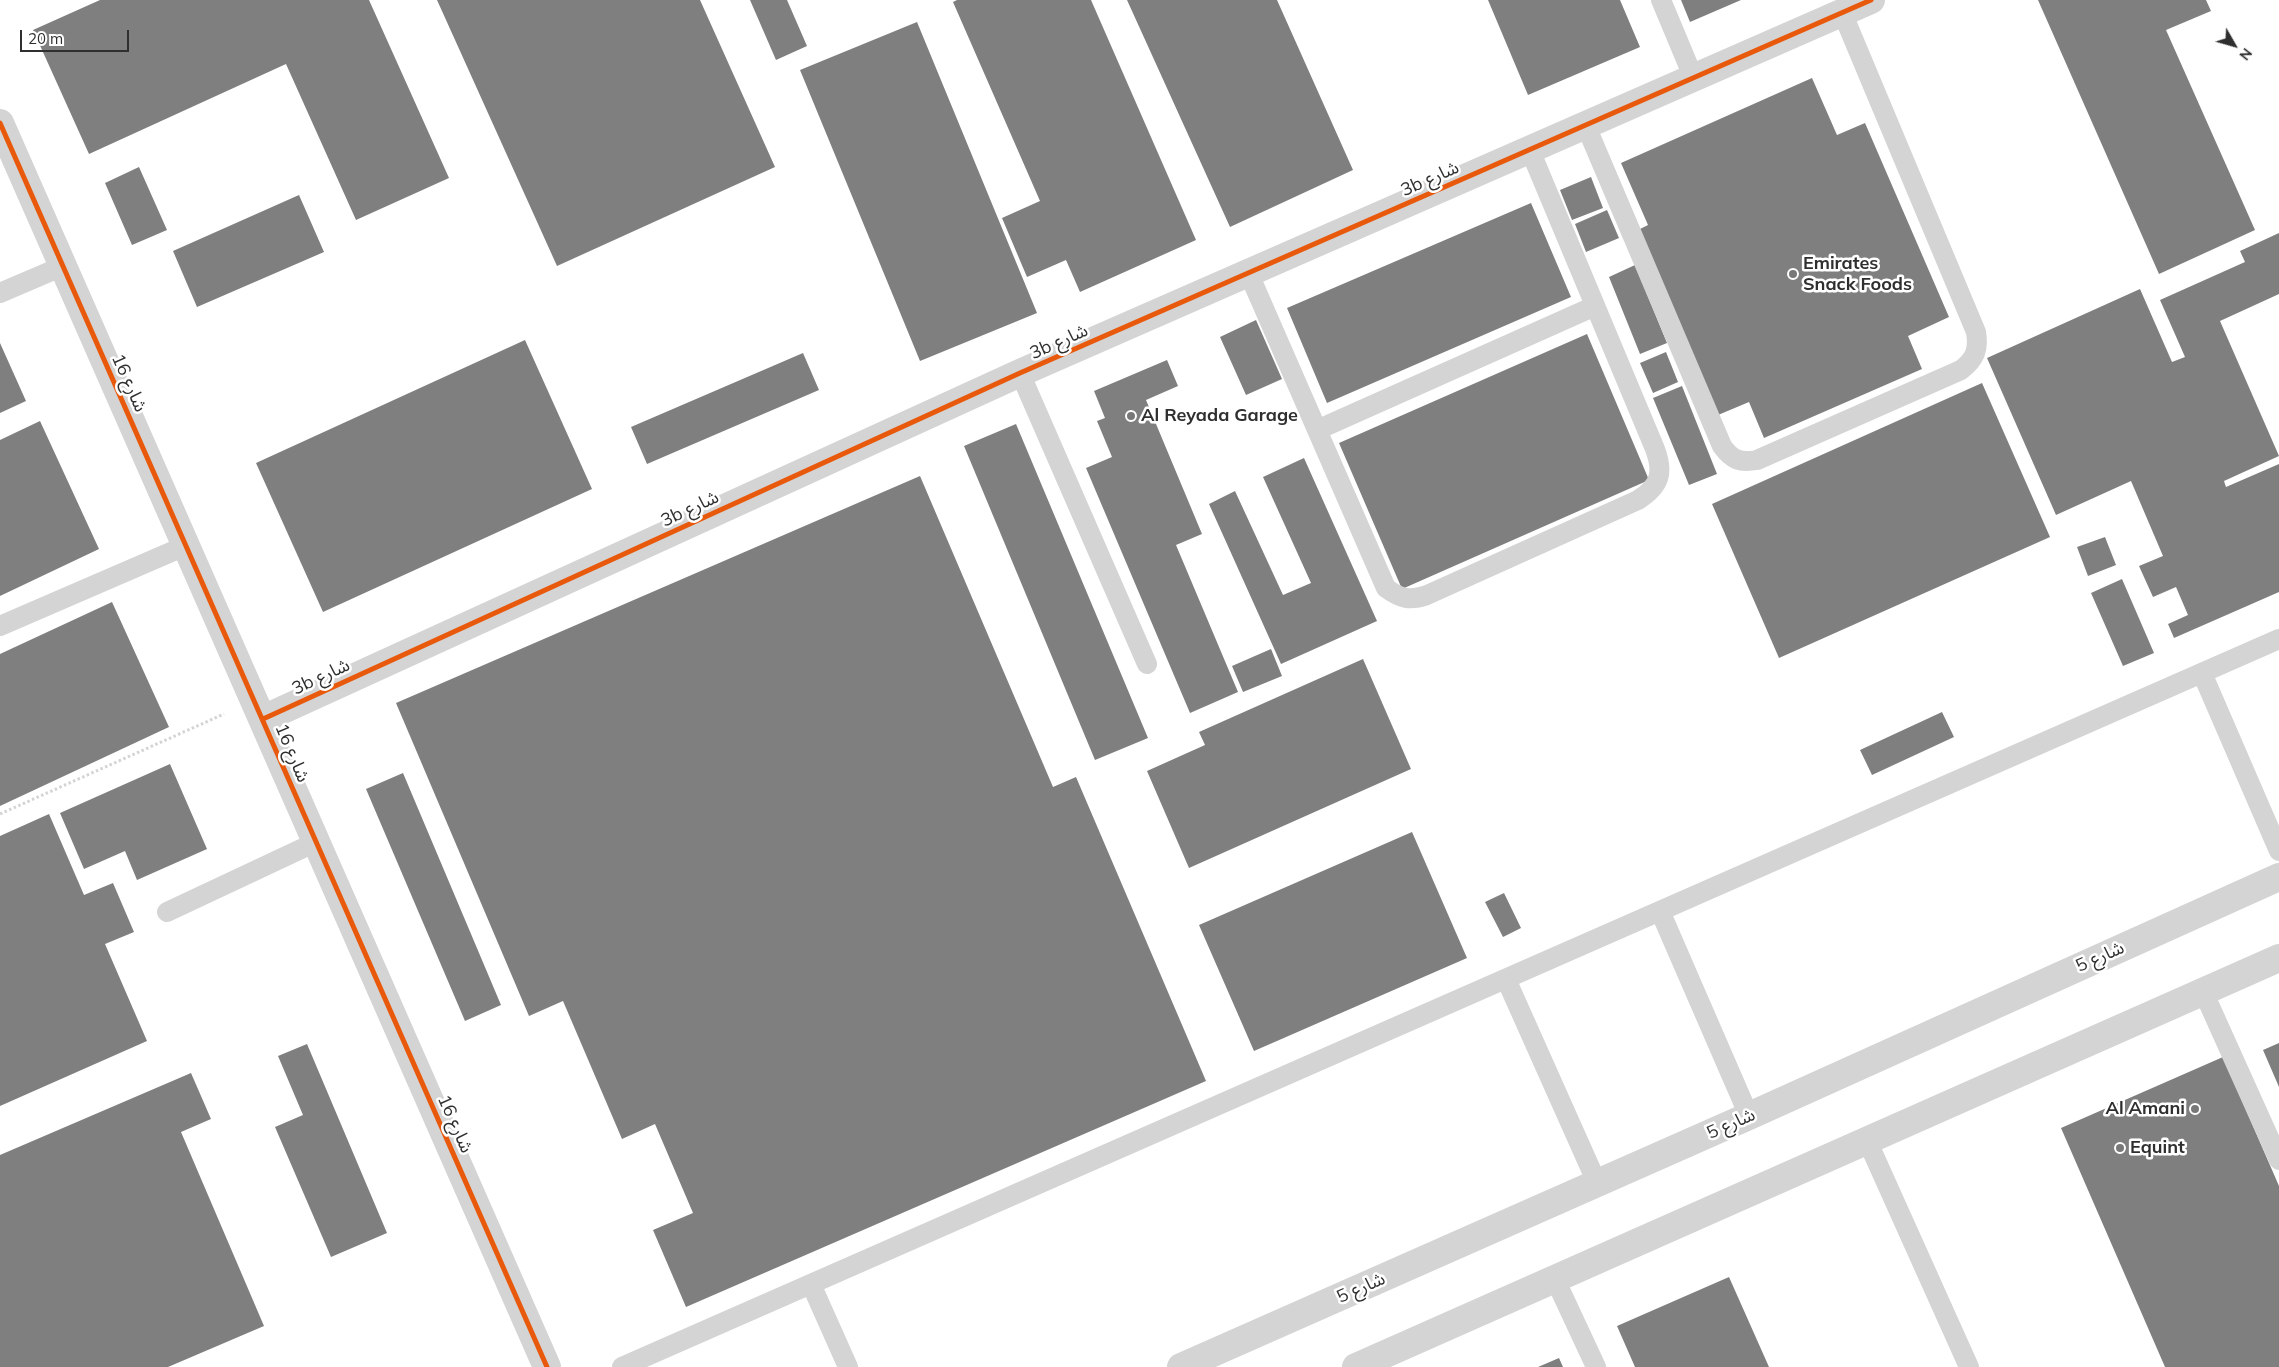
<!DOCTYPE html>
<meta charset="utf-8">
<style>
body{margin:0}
#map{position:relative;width:2279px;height:1367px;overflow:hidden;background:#fff;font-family:Mulish,sans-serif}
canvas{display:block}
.north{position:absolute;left:2209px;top:20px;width:50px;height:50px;-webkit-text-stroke:4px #fff;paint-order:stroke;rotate:128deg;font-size:14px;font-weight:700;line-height:20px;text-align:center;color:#2f2f2f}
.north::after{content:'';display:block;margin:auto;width:18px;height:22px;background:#2f2f2f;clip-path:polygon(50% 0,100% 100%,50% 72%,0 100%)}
.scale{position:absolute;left:20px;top:30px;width:109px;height:22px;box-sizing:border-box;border:2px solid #2f2f2f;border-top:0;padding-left:6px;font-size:15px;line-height:18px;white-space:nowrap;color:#2f2f2f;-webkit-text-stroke:4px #fff;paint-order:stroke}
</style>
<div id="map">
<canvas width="2279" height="1367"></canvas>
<div class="north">N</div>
<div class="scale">20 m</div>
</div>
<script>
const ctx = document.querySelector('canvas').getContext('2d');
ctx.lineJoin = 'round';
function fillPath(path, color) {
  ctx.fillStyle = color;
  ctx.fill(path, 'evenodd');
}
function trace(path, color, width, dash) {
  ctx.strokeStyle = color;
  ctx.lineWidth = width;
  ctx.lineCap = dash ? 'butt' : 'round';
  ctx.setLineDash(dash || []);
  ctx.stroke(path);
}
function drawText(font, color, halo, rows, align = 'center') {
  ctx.font = font + ' Mulish,"Noto Sans Arabic",sans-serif';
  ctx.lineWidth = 5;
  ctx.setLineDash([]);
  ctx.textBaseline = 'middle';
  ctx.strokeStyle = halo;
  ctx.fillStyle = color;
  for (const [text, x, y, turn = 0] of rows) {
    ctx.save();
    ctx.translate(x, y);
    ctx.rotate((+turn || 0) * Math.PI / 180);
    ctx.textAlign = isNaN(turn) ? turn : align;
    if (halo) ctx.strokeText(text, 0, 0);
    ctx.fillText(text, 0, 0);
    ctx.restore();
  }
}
const building = new Path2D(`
 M100,0H369L449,178L356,220L286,64L89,154L33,30Z
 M437,0H700L775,167L557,266Z
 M750,0H787L807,46L776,60Z
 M957,0H1091L1196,240L1080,292L1066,260L1027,277L1002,218L1040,201L953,2Z
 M1127,0H1277L1353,170L1230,227Z
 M1488,0H1620L1640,47L1528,95Z
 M1681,0H1741L1690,22Z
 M2038,0H2206L2211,11L2166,30L2255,230L2159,274Z
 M917,22L1037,313L920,361L800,70Z
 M1812,78L1837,135L1865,123L1949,317L1908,336L1922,369L1764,438L1749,402L1718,415L1638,230L1648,225L1621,163Z
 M139,167L167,230L132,245L105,183Z
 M1591,177L1603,208L1572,220L1560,190Z
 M299,195L324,252L197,307L173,251Z
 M1531,203L1571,297L1327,403L1287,308Z
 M1607,210L1619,238L1586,252L1575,224Z
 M2279,233V294L2220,321L2279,456L2224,481L2226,487L2279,464V592L2174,638L2168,624L2188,615L2176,587L2153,597L2139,566L2163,556L2131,481L2056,515L1987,358L2140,289L2172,362L2185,357L2160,300L2245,262L2240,251Z
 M1635,265L1667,343L1640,354L1609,277Z
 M1256,320L1282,379L1246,395L1220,337Z
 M1587,334L1649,480L1402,589L1339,443Z
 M525,340L592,489L323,612L256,463Z
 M0,343L26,401L0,413Z
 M1666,352L1678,382L1653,393L1640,363Z
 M803,353L819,390L647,464L631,427Z
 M1167,360L1178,386L1146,400L1202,534L1176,545L1238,692L1190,713L1086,468L1112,457L1097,421L1105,418L1094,391Z
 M1982,383L2050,537L1779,658L1712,504Z
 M1682,386L1717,474L1689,485L1653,398Z
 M40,421L99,549L0,596V440Z
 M1016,424L1148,738L1095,760L964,446Z
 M1304,458L1377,621L1281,664L1209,504L1235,491L1283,595L1311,583L1263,477Z
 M920,476L1053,787L1076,777L1206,1081L686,1307L653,1230L693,1213L655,1124L622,1139L563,1001L529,1016L396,703Z
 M2105,537L2116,565L2088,576L2077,547Z
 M2122,579L2154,653L2123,666L2091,593Z
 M112,602L169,727L0,806V654Z
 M1271,649L1282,676L1243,692L1232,666Z
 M1363,659L1411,769L1189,868L1147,771L1205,745L1199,732Z
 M1942,712L1954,737L1872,775L1860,750Z
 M170,764L207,849L137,880L125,851L84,869L60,813Z
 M403,773L501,1005L465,1021L366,789Z
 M49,814L84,895L113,883L134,932L105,944L147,1041L0,1106V836Z
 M1412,832L1467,958L1254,1051L1199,925Z
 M1504,893L1521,928L1503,937L1485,902Z
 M2279,1043V1087L2263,1050Z
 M307,1044L387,1233L331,1257L275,1127L303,1115L278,1056Z
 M2223,1057L2279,1186V1367H2165L2061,1128Z
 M191,1073L211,1119L181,1132L264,1326L168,1367H0V1155Z
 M1729,1277L1769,1367H1635L1617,1326Z
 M1559,1358L1563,1367H1538Z`);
const path = new Path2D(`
 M0,814L224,714`);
const service = new Path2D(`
 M1661,0L1694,79
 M1586,126L1722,446C1732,460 1740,463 1757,460L1961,370C1975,359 1979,350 1976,332L1842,12
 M1249,274L1386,588C1401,599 1410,601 1427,595L1638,500C1660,486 1664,473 1655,449L1530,150
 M0,293L63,266
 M1020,373L1147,664
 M1317,430L1595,306
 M0,626L185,546
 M2202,673L2279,851
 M1660,911L1749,1116
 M167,912L316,842
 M1506,979L1597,1183
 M2203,991L2279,1160
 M1867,1140L1969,1367
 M1555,1279L1596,1367
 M811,1284L848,1367
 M622,1367L2279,639`);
const minor = new Path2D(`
 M0,123L547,1367
 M263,719L1020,373L1871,0`);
const tertiary = new Path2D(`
 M1181,1367L1749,1116L2279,877
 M1356,1367L2279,958`);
const cycleway = new Path2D(`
 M0,123L547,1367
 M263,719L1020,373L1871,0`);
const markers = [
 [1793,274,5,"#787878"],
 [1131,416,5,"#787878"],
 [2195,1109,5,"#787878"],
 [2120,1148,5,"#787878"]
];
const streetNames = [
 ["3b شارع",1430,179,-24],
 ["3b شارع",1059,342,-24],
 ["شارع 16",129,383,66],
 ["3b شارع",690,509,-25],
 ["3b شارع",321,677,-25],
 ["شارع 16",292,753,67],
 ["شارع 5",2100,957,-24],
 ["شارع 16",455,1124,66],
 ["شارع 5",1731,1124,-24],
 ["شارع 5",1361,1288,-24]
];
const poiNames = [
 ["Emirates",1803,264],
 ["Snack Foods",1803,285],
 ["Al Reyada Garage",1141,416],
 ["Al Amani",2185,1109,"right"],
 ["Equint",2130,1148]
];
fillPath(building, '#7f7f7f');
trace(path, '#d4d4d4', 3, [2.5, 2.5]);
trace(service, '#d4d4d4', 20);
trace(minor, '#d4d4d4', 28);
trace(tertiary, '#d4d4d4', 28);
trace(cycleway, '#e8590c', 5);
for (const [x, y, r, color] of markers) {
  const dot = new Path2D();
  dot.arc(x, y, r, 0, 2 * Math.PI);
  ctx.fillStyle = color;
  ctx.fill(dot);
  trace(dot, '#fff', 2);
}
drawText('18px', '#2f2f2f', '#fff', streetNames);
drawText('bold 18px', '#2f2f2f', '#fff', poiNames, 'left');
</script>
